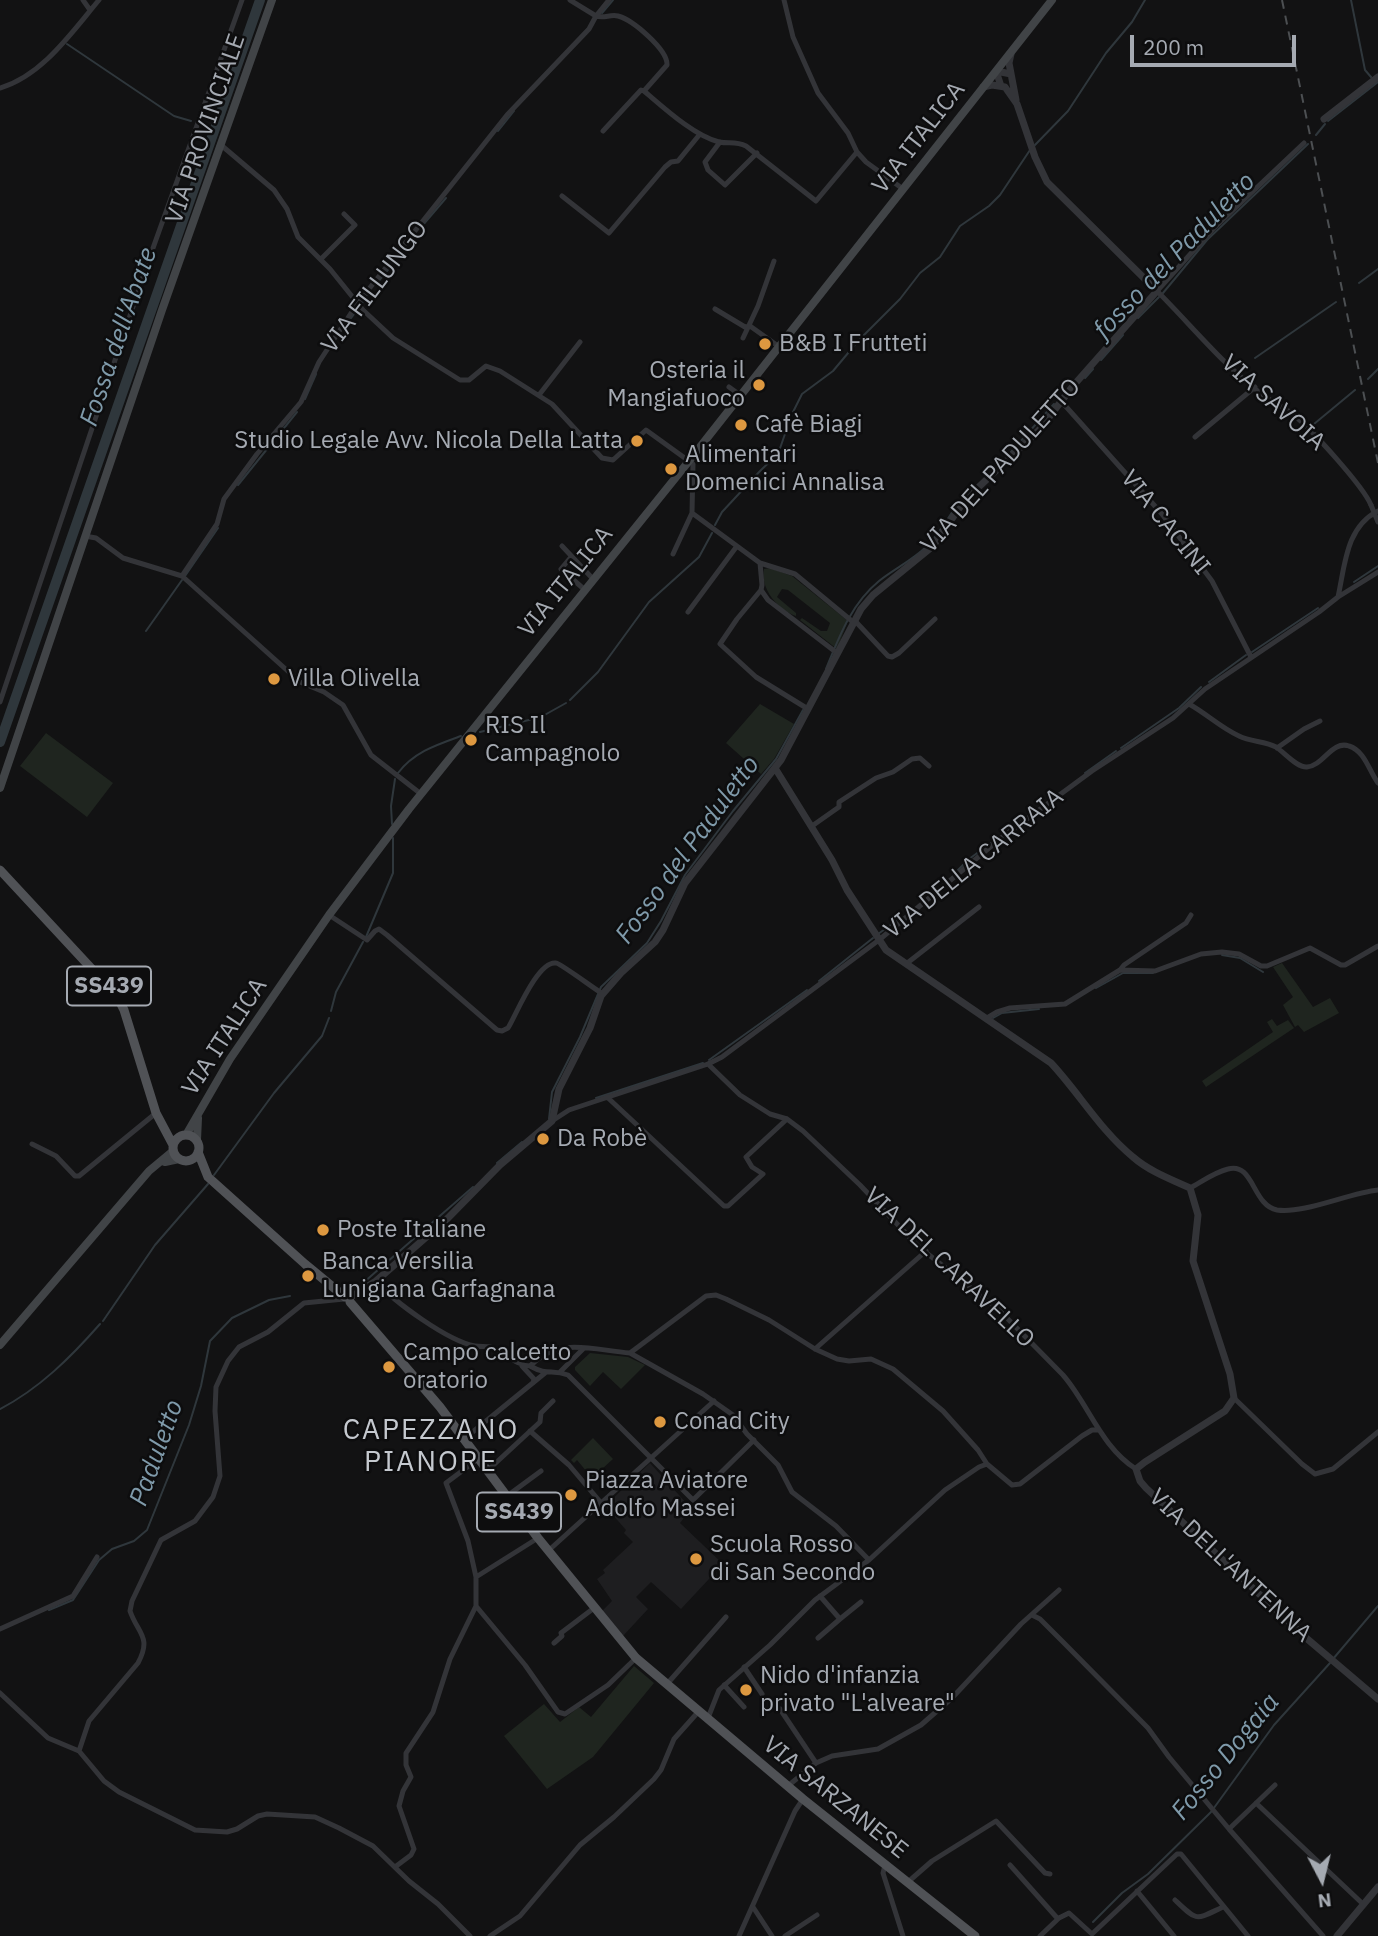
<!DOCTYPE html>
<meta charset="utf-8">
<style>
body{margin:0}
#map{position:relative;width:1378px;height:1936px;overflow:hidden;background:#121213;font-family:"IBM Plex Sans",sans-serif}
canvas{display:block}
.north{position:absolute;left:1287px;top:1845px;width:70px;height:70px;-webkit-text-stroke:5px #0d0d0e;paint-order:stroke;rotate:173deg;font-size:19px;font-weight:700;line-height:28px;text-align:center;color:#a5aab2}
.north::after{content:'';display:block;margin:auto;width:24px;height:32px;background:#a5aab2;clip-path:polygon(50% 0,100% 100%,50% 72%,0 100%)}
.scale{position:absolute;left:1130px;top:35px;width:166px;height:32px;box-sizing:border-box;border:4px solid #a5aab2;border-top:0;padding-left:9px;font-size:21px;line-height:24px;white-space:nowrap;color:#a5aab2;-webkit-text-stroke:5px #0d0d0e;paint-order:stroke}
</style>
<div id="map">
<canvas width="1378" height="1936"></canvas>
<div class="north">N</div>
<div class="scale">200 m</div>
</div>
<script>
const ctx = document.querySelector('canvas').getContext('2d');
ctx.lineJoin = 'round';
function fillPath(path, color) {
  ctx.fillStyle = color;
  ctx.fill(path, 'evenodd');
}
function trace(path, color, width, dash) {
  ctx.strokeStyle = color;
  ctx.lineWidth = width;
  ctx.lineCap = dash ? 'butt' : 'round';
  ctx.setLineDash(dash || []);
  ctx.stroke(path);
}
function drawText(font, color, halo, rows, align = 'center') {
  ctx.font = font + ' "IBM Plex Sans",sans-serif';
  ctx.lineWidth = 5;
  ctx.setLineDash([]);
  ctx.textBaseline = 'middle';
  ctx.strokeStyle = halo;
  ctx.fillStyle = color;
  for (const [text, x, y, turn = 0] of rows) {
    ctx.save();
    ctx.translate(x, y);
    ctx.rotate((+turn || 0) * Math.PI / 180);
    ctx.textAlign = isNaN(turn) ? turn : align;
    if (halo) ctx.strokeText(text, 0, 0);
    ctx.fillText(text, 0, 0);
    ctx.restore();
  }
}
const built = new Path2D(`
 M650,1463L688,1505V1513L680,1523L723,1564L681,1609L651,1582L636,1597L648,1609L623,1636L602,1611L612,1601L597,1579L605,1573L603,1570L633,1542L624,1533L626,1530L605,1506Z`);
const green = new Path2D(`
 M770,568L792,576L848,621L837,649L800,620L802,618L821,631H827L830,623L788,590L782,589L777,597L796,613V616C778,610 760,589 764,569Z
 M760,704L794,724L774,759L761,774L726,743Z
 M46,733L113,783L87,817L20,766Z
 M1282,963L1313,1007L1330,998L1339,1013L1304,1032L1298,1025L1295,1027L1283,1005L1293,997L1273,967Z
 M1272,1019L1277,1026L1288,1020L1294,1028L1206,1087L1202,1081L1273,1032L1267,1022Z
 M590,1353L628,1357L645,1365L621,1389L603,1372L590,1386L575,1370V1367Z
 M593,1438L613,1459L592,1478L577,1460L574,1463L571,1460Z
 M634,1666L654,1683L593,1757L547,1789L504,1736L544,1704L560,1722L579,1707L591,1717Z`);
const stream = new Path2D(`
 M1351,0L1365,70L1371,77
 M602,13L613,0
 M67,44L174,116L191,121
 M1328,121L1378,82
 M498,131L514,111
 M1316,135L1325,124
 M1034,146L1068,111L1106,53L1132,22L1145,0
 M422,226L446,198
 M377,283L401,254
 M1359,283L1378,269
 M1163,293L1207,240L1308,144
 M361,305L367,295
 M1138,318L1159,297
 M348,322L358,309
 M1255,358L1336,302
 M1101,360L1123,335
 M1085,378L1093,369
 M1368,379L1378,369
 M305,399L316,374
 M1314,424L1355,390
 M1011,452L1054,404
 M238,485L297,412
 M715,525L722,512L761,470L778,454L792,414L802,394L833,371L859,340L900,299L920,273L940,257L960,226L989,206L1000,195L1030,150
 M185,576L218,528
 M1354,582L1378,566
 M146,631L182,580
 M1252,652L1318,608
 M826,669C839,637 851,604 879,581C894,569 913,560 927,546C945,528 954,503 974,487
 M1209,682L1246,655
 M570,700L598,672L649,602L699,557L712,533
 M480,732L541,717L566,703
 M1121,748L1179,708L1201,687
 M398,773C414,752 436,745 461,736
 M1085,773L1116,751
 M392,824L391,806L395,779
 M969,859L991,843
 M956,872L964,864
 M878,934L902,917
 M366,937L393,873V838
 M1222,955L1240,958L1263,972
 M819,981L873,938
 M1096,988L1123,973H1153
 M331,1011L336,992L363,942
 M993,1018L1002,1013L1039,1009
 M709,1060L807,990
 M596,1098L703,1063
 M549,1119L552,1092L580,1037L601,987L647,943L661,921L685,875L733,811L776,759L803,710
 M497,1163L522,1142
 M214,1175L274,1093L322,1036L329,1018
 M363,1283L473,1187
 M103,1321L155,1245L208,1184
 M0,1409C39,1389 71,1357 100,1324
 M49,1610L73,1600L99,1560L112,1549L134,1541L147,1530L189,1425L201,1386L210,1341L232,1318L269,1300L290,1296
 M1333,1659L1378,1606
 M1093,1922L1122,1893L1148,1874L1211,1812L1274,1725L1330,1663`);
const river = new Path2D(`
 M0,742L260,0`);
const minor = new Path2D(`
 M83,0L90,10
 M570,0L596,16L609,0
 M784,0L793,37L818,93L848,133L857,152L866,162L903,189
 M0,88C42,76 72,32 99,0
 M603,131L641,90L644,91
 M720,142L705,162L708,170L725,185L757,153
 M1304,143L1214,228L1157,291C1192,326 1224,366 1264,396C1274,403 1286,408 1295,416C1312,430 1363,486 1371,505
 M221,145L274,190L287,209L298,237L330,269L363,310L393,338L460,380H469L486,366L500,371L552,404L602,458L613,460L646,430L693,464L692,513L760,563L795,574L853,622L857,623L888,656L892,657L899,653L935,619
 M562,196L609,233L665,167L671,162L678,161L700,134
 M321,259L355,225L344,214
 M715,309L745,327L750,326L778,346
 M743,338L758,306L774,261
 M729,387L740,395
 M539,395L580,342
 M1061,401L1162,514L1212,581L1251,657
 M1195,437L1255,387
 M85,536L96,538L123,558L182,576L300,682L324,692L343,705L371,755L421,794
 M562,546L593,579
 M673,554L692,513
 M571,557L561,569L585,590
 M760,563L762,585L761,590L737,619L720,644L756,677L808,709
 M182,576L217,524L224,499L257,454L301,402L319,362L357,304L507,115L589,29L596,16C604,19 610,14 618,16C633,20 668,50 667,65L644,91C663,107 694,136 719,142C729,144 736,141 746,146L816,201L857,152
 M761,590L768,600L837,653
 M1338,597C1345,565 1346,527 1378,511
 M688,612L737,546
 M0,702L148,262L242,0
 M1189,704C1207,714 1221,728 1239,736C1251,742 1265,741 1276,747C1284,752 1297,768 1307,767C1323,766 1332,740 1349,746C1365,751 1369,771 1378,783
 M1277,748L1304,729L1320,721
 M812,826L839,807V802L876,778L893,772L912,759L920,758L929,766
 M329,915L367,940L375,931L379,929L387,935L497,1030L502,1031L508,1028C516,1015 538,960 556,963C560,963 596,990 603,994
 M906,964L979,907
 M1120,970L1124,965L1186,923L1191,915
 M987,1018L997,1012L1010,1008L1065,1004L1120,970L1155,971L1201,954L1222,952L1239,954L1261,966H1267L1310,948L1341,965H1345L1378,946
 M708,1064L740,1095L770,1114L787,1119L803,1131L860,1185L919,1247L1000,1311L1063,1375C1089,1405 1101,1447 1136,1469
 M607,1097L724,1206H728L763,1174L752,1167L746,1157L787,1119
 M552,1121L569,1110L708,1064L722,1057L879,940L1001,838L1092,771L1173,718L1205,689L1319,612L1338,597L1378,572
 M32,1144L56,1156L75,1176H79L156,1113
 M1190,1188C1201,1182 1215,1172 1228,1169C1254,1162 1252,1205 1277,1210C1304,1214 1349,1193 1378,1190
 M376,1281C394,1302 448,1341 475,1346C480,1347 486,1346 491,1347C506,1352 514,1365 530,1366C559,1336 592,1350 630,1353L706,1296L716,1295L726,1299L769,1320L815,1349L837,1359L849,1361L871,1359L893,1369L943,1411L978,1450L987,1464L1012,1485L1020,1484L1082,1436L1092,1430H1097
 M815,1349L926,1251
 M630,1353L703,1394L733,1415L747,1434L778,1465L792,1492L836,1526L869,1560
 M522,1366L534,1379L533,1383
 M530,1366C548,1376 551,1369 568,1375L693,1500L754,1440
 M560,1372L583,1349
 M1234,1398L1302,1464L1315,1474L1333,1469L1378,1432
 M530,1431L569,1465L602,1504
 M464,1439L545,1373
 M478,1459L446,1483L468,1541L476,1577V1606L525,1665L558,1712L565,1714L608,1685L636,1658
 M487,1471L540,1422L541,1413L553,1401
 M507,1496L541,1471
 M548,1551L714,1401
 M476,1577L538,1538
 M1032,1615L1040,1619L1063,1642L1148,1728L1169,1757L1229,1829L1323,1936
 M840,1619L861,1602
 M0,1629L73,1596L97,1557
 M818,1638L840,1619L820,1596
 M554,1643L562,1636L561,1633L594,1608
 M744,1667L762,1694
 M667,1684L726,1617
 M724,1685L744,1707
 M0,1693L48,1738L79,1751
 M780,1709L816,1763
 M708,1718L719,1690L770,1645L815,1600L869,1560L945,1490L979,1467L987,1464
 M79,1751L89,1721L138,1663C152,1637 138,1634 130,1611L132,1601L161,1540L195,1521L213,1497L220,1476L215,1411L216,1387L228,1361L239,1347L268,1332L304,1303L344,1299
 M79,1751L104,1781L119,1792L195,1830L227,1832L237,1829L258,1816L267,1814L315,1817L339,1828L373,1846L409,1881L438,1904L470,1936
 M789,1785L816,1763L832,1756L878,1749L921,1725L952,1698L1021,1624L1059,1590
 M1256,1803L1364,1905
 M1229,1829L1275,1785
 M885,1865L883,1873L903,1936
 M1010,1865L1058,1919
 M395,1867L411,1855L414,1849L399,1806L403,1791L411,1777L406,1765V1753L433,1712L450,1659L476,1606
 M908,1882L932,1861L996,1821L1045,1873L1050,1874
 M1137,1891L1174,1936
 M1175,1900C1198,1922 1195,1920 1223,1907
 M753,1907L772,1936
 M490,1936L520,1916L580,1845L614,1817L654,1779L661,1770L674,1739L699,1711
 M739,1936L795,1811L803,1799
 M785,1936L817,1915
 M1040,1936L1059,1918L1069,1913L1092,1934L1177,1854H1181L1248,1936`);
const tertiary = new Path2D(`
 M1011,54L1009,63L1016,100
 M1001,86L996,71L1011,74
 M1324,119L1378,77
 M775,768L832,860L847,890L886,950L1051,1063C1079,1093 1101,1131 1133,1157C1149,1171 1170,1179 1190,1188L1198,1215L1193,1261L1230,1374L1234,1398L1225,1411L1145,1462L1136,1469L1140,1481L1146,1488L1305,1637L1378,1699
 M351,1297L376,1281L448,1218L500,1165L552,1121L559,1089L590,1028L601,996L621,973L655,942L663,930L685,883L781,760L861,609L873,595L933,546L965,500L1039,430L1073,386L1157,291L1047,182L1035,157L1017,104L1005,87L992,85L983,87
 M1337,1936L1378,1887`);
const secondary = new Path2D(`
 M0,788L162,310L272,0
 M186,1135L230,1059L329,915L409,809L689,461L1052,0
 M197,1140L198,1118
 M165,1162L179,1159
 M0,1345L149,1171L173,1151`);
const primary = new Path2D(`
 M0,870L117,996L124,1010L156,1113L173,1145
 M173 1148a13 13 0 1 1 26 0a13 13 0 1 1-26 0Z
 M198,1152L208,1177L305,1264L345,1297
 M350,1302L440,1407L538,1538L636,1658L803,1799L975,1936`);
const rail = new Path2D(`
 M1282,0L1378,463`);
const minorBridge = new Path2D(`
 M1371,505L1378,522`);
const markers = [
 [765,344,7,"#dd9840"],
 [759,385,7,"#dd9840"],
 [741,425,7,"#dd9840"],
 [637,441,7,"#dd9840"],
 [671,469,7,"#dd9840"],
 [274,679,7,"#dd9840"],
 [471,740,7,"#dd9840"],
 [543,1139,7,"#dd9840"],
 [323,1230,7,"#dd9840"],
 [308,1276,7,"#dd9840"],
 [389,1367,7,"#dd9840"],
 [660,1422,7,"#dd9840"],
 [571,1495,7,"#dd9840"],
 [696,1559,7,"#dd9840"],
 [746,1690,7,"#dd9840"]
];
const shields = [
 [109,986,84],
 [519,1512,84]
];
const shieldNames = [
 ["SS439",109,986],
 ["SS439",519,1512]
];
const streetNames = [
 ["VIA PROVINCIALE",206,129,-71],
 ["VIA ITALICA",919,138,-52],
 ["VIA FILLUNGO",375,287,-53],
 ["VIA SAVOIA",1273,403,42],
 ["VIA DEL PADULETTO",1001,466,-48],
 ["VIA CACINI",1165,523,51],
 ["VIA ITALICA",566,582,-51],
 ["VIA DELLA CARRAIA",974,864,-39],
 ["VIA ITALICA",225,1037,-57],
 ["VIA DEL CARAVELLO",949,1268,43],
 ["VIA DELL'ANTENNA",1230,1566,43],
 ["VIA SARZANESE",835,1798,39]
];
const poiNames = [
 ["B&B I Frutteti",779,344],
 ["Osteria il",745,371,"right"],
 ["Mangiafuoco",745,399,"right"],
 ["Cafè Biagi",755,425],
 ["Studio Legale Avv. Nicola Della Latta",623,441,"right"],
 ["Alimentari",685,455],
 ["Domenici Annalisa",685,483],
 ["Villa Olivella",288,679],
 ["RIS Il",485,726],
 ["Campagnolo",485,754],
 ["Da Robè",557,1139],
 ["Poste Italiane",337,1230],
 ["Banca Versilia",322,1262],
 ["Lunigiana Garfagnana",322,1290],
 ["Campo calcetto",403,1353],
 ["oratorio",403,1381],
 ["Conad City",674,1422],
 ["Piazza Aviatore",585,1481],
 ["Adolfo Massei",585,1509],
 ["Scuola Rosso",710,1545],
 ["di San Secondo",710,1573],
 ["Nido d'infanzia",760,1676],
 ["privato \"L'alveare\"",760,1704]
];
const waterNames = [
 ["fosso del Paduletto",1175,256,-46],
 ["Fossa dell'Abate",119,337,-71],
 ["Fosso del Paduletto",688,850,-54],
 ["Paduletto",157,1453,-70],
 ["Fosso Dogaia",1226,1757,-51]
];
const quarterNames = [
 ["CAPEZZANO",431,1431],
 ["PIANORE",431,1463]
];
fillPath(built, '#1e1e20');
fillPath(green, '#1f251f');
trace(stream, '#2f373c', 2);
trace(river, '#2f373c', 10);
trace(minor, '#333438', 5);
trace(tertiary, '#333438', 7);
trace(secondary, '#414447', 8);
trace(primary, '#505256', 9);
trace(rail, '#4c4f52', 2, [9, 7]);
trace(minorBridge, '#333438', 5);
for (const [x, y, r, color] of markers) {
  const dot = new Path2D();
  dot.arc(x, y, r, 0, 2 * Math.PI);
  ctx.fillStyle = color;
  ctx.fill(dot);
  trace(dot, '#0d0d0e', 2.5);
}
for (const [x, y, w] of shields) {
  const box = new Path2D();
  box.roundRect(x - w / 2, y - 19.5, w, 39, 5);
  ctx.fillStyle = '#0d0d0e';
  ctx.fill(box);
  trace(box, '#a5aab2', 2);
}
drawText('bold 23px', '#a5aab2', null, shieldNames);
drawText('24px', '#a5aab2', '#0d0d0e', streetNames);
drawText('24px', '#a5aab2', '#0d0d0e', poiNames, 'left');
drawText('italic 26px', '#7f9aaa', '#0d0d0e', waterNames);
ctx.letterSpacing = '2px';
drawText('28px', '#c5c9cf', '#0d0d0e', quarterNames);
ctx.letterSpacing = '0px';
</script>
